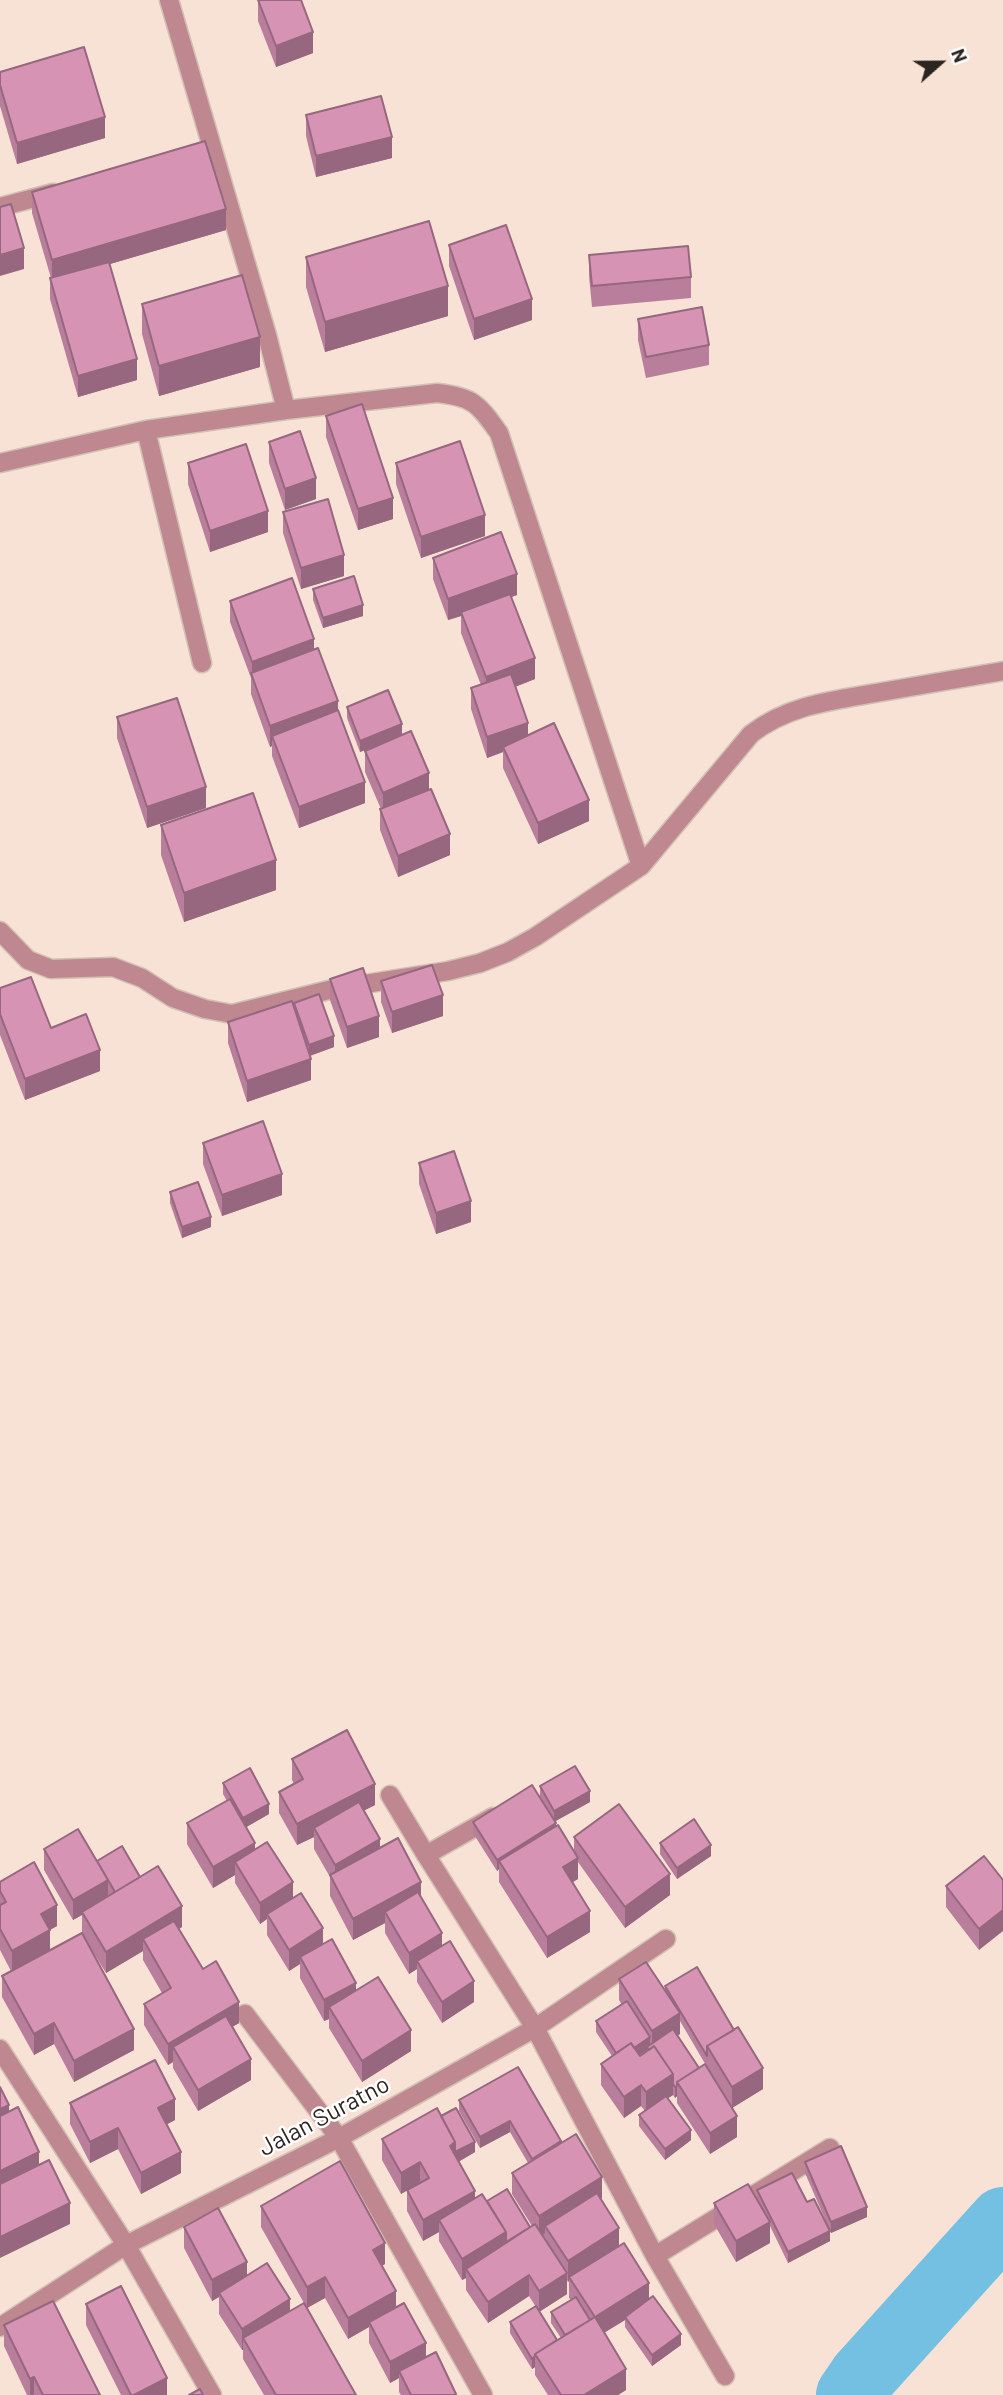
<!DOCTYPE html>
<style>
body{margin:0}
#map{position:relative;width:1003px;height:2395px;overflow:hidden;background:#f7e2d5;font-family:Barlow,sans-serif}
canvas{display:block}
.north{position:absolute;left:905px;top:28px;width:70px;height:70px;-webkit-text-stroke:5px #fff;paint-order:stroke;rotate:69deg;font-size:19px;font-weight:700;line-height:28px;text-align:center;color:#2c2420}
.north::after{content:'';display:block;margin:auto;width:24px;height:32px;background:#2c2420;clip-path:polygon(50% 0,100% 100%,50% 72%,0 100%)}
</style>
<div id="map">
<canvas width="1003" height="2395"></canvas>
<div class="north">N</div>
</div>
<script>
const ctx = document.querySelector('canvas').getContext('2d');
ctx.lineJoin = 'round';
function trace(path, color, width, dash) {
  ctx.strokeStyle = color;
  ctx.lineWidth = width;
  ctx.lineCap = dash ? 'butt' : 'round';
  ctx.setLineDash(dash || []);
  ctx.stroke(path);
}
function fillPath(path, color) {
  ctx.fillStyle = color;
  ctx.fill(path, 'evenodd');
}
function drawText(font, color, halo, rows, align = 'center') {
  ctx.font = font + ' Barlow,sans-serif';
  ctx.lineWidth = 5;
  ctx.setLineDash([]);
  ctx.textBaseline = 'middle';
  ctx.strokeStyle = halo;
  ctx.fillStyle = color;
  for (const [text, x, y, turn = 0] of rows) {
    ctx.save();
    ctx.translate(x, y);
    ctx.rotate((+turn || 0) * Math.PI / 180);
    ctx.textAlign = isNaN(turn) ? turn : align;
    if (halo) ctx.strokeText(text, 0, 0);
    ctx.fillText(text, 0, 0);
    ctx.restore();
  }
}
const river = new Path2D(`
 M850,2395L863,2376L1003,2221`);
const street = new Path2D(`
 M169,0L267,335L286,410L437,393C474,397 478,404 499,433L641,866
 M0,207L53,193
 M146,430L202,663
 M0,463L146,430L286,410
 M0,931L28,960L51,969L113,967L142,978L173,998L205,1009L232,1014L333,989L448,971L480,963L508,952L535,937L641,866L751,734C791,703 838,700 887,691C926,684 964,678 1003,671
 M390,1795L426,1855
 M493,1817L426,1855L535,2028L655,2256L725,2376
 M245,2014L339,2138L483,2395
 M0,2049L126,2245L212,2395
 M655,2256L830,2148
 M0,2327L126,2245L339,2138L535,2028L666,1939`);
const wall = new Path2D(`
 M258,0L313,53L276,67L258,21Z
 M0,72L105,138L17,164L0,106Z
 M306,115L392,158L316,177L306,136Z
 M32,192L226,230L110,264L137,380L78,397L50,299V278H51L32,213Z
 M449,245L532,320L474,340L449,266Z
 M589,255L691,277V298L592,307L589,276Z
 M306,257L448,316L325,352L306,287Z
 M142,304L260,367L159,396L142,334Z
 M638,319L709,345V365L646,378L638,340Z
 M326,416L393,519L358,530L326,437Z
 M269,442L316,499L285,510L269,463Z
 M188,463L268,532L210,552L188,484Z
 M396,463L485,536L421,558L396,484Z
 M283,512L344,576L301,589L283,533Z
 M433,558L517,595L511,597L535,679L515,687L528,736L589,821L538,844L503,768V752L487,758L471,709V688L481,685L461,633V616L448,620L433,579Z
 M313,589L363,616L323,628L313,600Z
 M230,601L314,650L338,711L365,803L299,828L272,756V746L270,747L251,694V678L230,622Z
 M347,707L402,735L429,790L450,855L398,877L380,830V809H381L365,772V751L399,737L360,752L347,718Z
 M117,717L206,808L147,828L117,738Z
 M161,825L276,890L184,922L161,855Z
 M330,979L379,1037L347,1048L330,1000Z
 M381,981L443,1016L392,1033L381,1002Z
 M0,988L51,1028L100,1071L25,1100L0,1035Z
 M294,1003L334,1047L310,1056L311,1080L247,1102L228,1043V1022L294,1007Z
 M203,1143L282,1195L222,1216L203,1164Z
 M419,1163L471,1222L436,1234L419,1184Z
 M170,1192L211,1227L182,1238L170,1203Z
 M292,1759L375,1805L364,1810L380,1847L421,1898L442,1946L474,2002L442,2023L417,1982V1969L409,1974L385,1933V1923L353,1940L330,1896V1877L314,1849V1837L297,1845L279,1813V1792L294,1784L292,1780Z
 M223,1783L269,1814L246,1827L255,1850L293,1898L323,1944L356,1990L411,2051L362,2082L329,2028V2019L324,2021L300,1978V1964L289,1971L267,1935V1919L260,1924L235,1883V1875L213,1888L187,1844V1823L227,1801L223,1794Z
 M540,1786L590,1802L555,1821L556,1826L574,1852V1837L670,1895L625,1928L578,1862V1879L572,1882L590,1932L547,1958L499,1882V1869L497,1871L473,1833V1822L549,1813L540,1797Z
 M660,1843L711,1856L677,1879L660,1854Z
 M44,1849L97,1861L140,1877L182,1927L179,1929L203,1969L239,2023L232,2027L251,2080L198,2111L173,2068V2062L168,2065L144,2025V2004L162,1993L143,1960V1951L106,1973L88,1944L134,2050L74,2082L54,2044L34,2055L2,1997V1976L11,1971L0,1950V1882L57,1926L49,1930L50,1950L82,1933V1915L73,1920L44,1870Z
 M984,1856L979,1950L946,1907V1886Z
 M619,1979L665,1991V1986L763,2089L732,2108L737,2137L710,2154L677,2103V2096L675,2098L673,2095L668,2098L691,2140L665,2160L639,2126V2115L645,2111L641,2106L624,2118L601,2085V2064L612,2056L596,2032V2021L622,2005L619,2000ZM680,2021L707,2067L722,2091L699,2068L678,2035L680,2034Z
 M459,2100L561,2143L602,2198L600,2199L619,2246L649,2299L681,2345L652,2366L625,2327V2320L604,2333L626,2390L618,2395H548L535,2375V2367L532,2369L510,2333V2322L536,2307L529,2296L488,2323L466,2290V2278L462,2280L439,2241V2232L423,2241L407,2211V2190L401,2194L382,2160V2139L441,2116L475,2152L459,2161L475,2198L487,2201L530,2227L532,2226L512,2194V2173L528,2163L510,2132L480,2148L459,2111ZM567,2280L568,2282L569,2281V2298L571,2300L551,2312V2323L561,2338L557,2340L539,2312L567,2294Z
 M70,2103L175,2120L167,2124L181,2173L141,2194L118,2149L90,2163L70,2124Z
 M805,2162L867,2217L831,2233L805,2173Z
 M757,2190L807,2202L830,2241L788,2263L770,2226V2243L736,2262L714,2224V2203L757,2200Z
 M261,2206L385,2264L382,2266L396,2308L426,2357L456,2395H401L399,2392V2378L390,2383L369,2343V2327L348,2339L325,2298L307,2308L356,2395H264L243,2359V2350H242L219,2314V2297L212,2301L184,2248V2227L290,2311L304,2303L261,2227Z
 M86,2304L167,2395H121L86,2325Z
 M4,2325L100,2395H27L4,2346Z`);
const shadedWall = new Path2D(`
 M313,32V53L276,67V46Z
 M105,117V138L17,164V143Z
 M392,137V158L316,177V156Z
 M226,209V230L52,281V260Z
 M24,248V269L0,276V255Z
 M448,286V316L325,352V322Z
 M532,299V320L474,340V319Z
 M260,337V367L159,396V366Z
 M137,359V380L78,397V376Z
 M316,478V499L285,510V489Z
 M393,498V519L358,530V509Z
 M268,511V532L210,552V531Z
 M485,515V536L421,558V537Z
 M344,555V576L301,589V568Z
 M517,574V595L462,615L461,612V616L448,620V599Z
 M363,605V616L323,628V618Z
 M314,639V660L252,678V662Z
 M535,658V679L486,698V677Z
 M338,701V722L272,736V746L270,747V726Z
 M528,723V744L503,747V752L487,758V737Z
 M402,724V735L360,752V741Z
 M429,773V794L383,814V793Z
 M365,782V803L299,828V807Z
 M206,787V808L147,828V807Z
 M589,800V821L538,844V823Z
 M450,834V855L398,877V856Z
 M276,860V890L184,922V893Z
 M443,995V1016L392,1033V1012Z
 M379,1016V1037L347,1048V1027Z
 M334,1036V1047L309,1056V1045Z
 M100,1050V1071L25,1100V1079Z
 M311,1059V1080L247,1102V1081Z
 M282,1174V1195L222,1216V1195Z
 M471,1201V1222L436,1234V1213Z
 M211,1217V1227L182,1238V1227Z
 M375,1784V1805L317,1835L314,1828V1837L297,1845V1824Z
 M590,1791V1802L554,1822V1811Z
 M269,1804V1814L243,1829V1818Z
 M556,1823V1833L499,1861V1869L497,1871V1860Z
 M380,1839V1860L335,1886V1865Z
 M255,1843V1864L235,1862V1875L213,1888V1867Z
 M711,1845V1856L677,1879V1868Z
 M578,1858V1879L563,1888V1867Z
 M670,1874V1895L625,1928V1907Z
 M108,1880V1901L82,1912V1915L73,1920V1900Z
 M293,1882V1903L267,1914V1919L260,1924V1903Z
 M421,1882V1903L385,1912V1923L353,1940V1919Z
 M57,1905V1926L41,1935V1914Z
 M182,1906V1927L148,1948L143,1939V1951L106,1973V1952Z
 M1003,1910V1931L979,1950V1929Z
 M590,1911V1932L547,1958V1937Z
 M323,1928V1949L300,1957V1964L289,1971V1950Z
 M50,1930V1951L12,1972V1951Z
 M442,1933V1954L417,1961V1969L409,1974V1953Z
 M474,1981V2002L442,2023V2002Z
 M356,1983V2004L329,2007V2019L324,2021V2000Z
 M239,2002V2023L179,2058L173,2047V2062L168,2065V2044Z
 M680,2013V2034L652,2052V2031Z
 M54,2023V2044L34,2055V2034Z
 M134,2029V2050L74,2082V2061Z
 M411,2030V2051L362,2082V2061Z
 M650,2037V2048L647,2047V2050L619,2068V2057Z
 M251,2059V2080L198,2111V2090Z
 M763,2068V2089L732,2108V2087Z
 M673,2074V2095L646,2113V2092Z
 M641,2085V2106L624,2118V2097Z
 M677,2086V2096L675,2098V2087Z
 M175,2099V2120L158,2129V2108Z
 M9,2105V2126L0,2130V2109Z
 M737,2116V2137L710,2154V2133Z
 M510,2121V2132L480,2148V2137Z
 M118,2128V2149L90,2163V2142Z
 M691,2130V2140L665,2160V2149Z
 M561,2141V2152L532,2169V2159Z
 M455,2142H475V2152L450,2167V2146Z
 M39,2152V2173L0,2192V2171Z
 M181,2152V2173L141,2194V2173Z
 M420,2162V2183L401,2194V2173Z
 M602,2177V2198L549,2231L545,2226V2233L539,2237V2216Z
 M475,2191V2212L439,2220V2232L423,2241V2220Z
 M70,2203V2224L0,2258V2237Z
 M867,2207V2217L831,2233V2222Z
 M770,2222V2243L736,2262V2241Z
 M530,2227L466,2269V2278L462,2280V2259L506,2232Z
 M619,2228V2249L569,2277V2281L568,2282V2261Z
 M830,2231V2241L788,2263V2252Z
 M385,2243V2264L373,2271V2250Z
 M247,2262V2283L219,2293V2297L212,2301V2280Z
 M567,2273V2294L539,2312V2291Z
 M529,2275V2296L488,2323V2302Z
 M325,2277V2298L307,2308V2287Z
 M649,2283V2304L625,2317V2320L570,2353L595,2317Z
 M396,2291V2312L369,2322V2327L348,2339V2318Z
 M290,2299V2320L243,2338V2350H242V2329Z
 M681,2334V2345L652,2366V2355Z
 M426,2343V2364L399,2371V2378L390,2383V2362Z
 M535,2356V2367L532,2369V2359Z
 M626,2369V2390L618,2395H584Z
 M34,2377V2395H30V2379Z
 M167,2378V2395H134Z`);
const building = new Path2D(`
 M258,0H301L313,32L276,46Z
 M84,47L105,117L17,143L0,85V72Z
 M381,96L392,137L316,156L306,115Z
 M205,141L226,209L52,260L32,192Z
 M11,204L24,248L0,255V207Z
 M429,221L448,286L325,322L306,257Z
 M506,225L532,299L474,319L449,245Z
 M688,246L691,277L592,286L589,255Z
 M109,262L137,359L78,376L50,278Z
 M242,275L260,337L159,366L142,304Z
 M702,307L709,345L646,357L638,319Z
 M362,404L393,498L358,509L326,416Z
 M300,431L316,478L285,489L269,442Z
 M460,441L485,515L421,537L396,463Z
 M246,444L268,511L210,531L188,463Z
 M328,499L344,555L301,568L283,512Z
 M501,532L517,574L448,599L433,558Z
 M354,576L363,605L323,618L313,589Z
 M292,578L314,639L252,662L230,601Z
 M510,594L535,658L486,677L461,612Z
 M318,648L338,701L270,726L251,673Z
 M511,674L528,723L487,737L471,688Z
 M388,690L402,724L360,741L347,707Z
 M177,698L206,787L147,807L117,717Z
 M338,710L365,782L299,807L272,736Z
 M554,723L589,800L538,823L503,747Z
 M411,731L429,773L383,793L365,751Z
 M431,789L450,834L398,856L380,809Z
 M253,793L276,860L184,893L161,825Z
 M432,965L443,995L392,1012L381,981Z
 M363,968L379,1016L347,1027L330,979Z
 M31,977L51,1028L86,1014L100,1050L25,1079L0,1014V988Z
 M319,994L334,1036L309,1045L294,1003Z
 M292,1001L311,1059L247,1081L228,1022Z
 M263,1121L282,1174L222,1195L203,1143Z
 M454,1151L471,1201L436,1213L419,1163Z
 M198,1182L211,1217L182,1227L170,1192Z
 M347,1730L375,1784L297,1824L279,1792L303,1779L292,1759Z
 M575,1766L590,1791L554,1811L540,1786Z
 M250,1768L269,1804L243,1818L223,1783Z
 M532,1785L556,1823L497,1860L473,1822Z
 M230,1799L255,1843L213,1867L187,1823Z
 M359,1802L380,1839L335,1865L314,1828Z
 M619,1804L670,1874L625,1907L574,1837Z
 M694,1819L711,1845L677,1868L660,1843Z
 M558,1825L578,1858L563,1867L590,1911L547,1937L499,1861Z
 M78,1829L108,1880L73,1900L44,1849Z
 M398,1838L421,1882L353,1919L330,1875Z
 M267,1842L293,1882L260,1903L235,1862Z
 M122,1846L140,1877L115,1892L97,1861Z
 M984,1856L1003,1880V1910L979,1929L946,1886Z
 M34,1862L57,1905L41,1914L50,1930L12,1951L0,1929V1905L6,1902L0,1891V1882Z
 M158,1866L182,1906L106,1952L82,1912Z
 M418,1892L442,1933L409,1953L385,1912Z
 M301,1893L323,1928L289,1950L267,1914Z
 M174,1921L203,1969L216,1961L239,2002L168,2044L144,2004L171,1988L143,1939Z
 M82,1933L134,2029L74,2061L54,2023L34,2034L2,1976Z
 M332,1939L356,1983L324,2000L300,1957Z
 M450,1941L474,1981L442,2002L417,1961Z
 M646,1962L680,2013L652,2031L619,1979Z
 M697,1967L734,2030L707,2046V2056L665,1986Z
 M378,1977L411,2030L362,2061L329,2007Z
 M627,2001L650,2037L634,2048L631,2043L616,2053L596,2021Z
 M226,2016L251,2059L198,2090L173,2047Z
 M738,2027L763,2068L732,2087L707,2046Z
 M673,2029L699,2068L677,2082V2086L675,2087L673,2084V2074L654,2046L649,2050L647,2047Z
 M631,2043L640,2056L654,2046L673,2074L646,2092L641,2085L624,2097L601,2064Z
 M155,2060L175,2099L158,2108L181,2152L141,2173L118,2128L90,2142L70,2103Z
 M705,2064L737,2116L710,2133L677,2082Z
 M518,2067L561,2141L532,2159L510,2121L480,2137L459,2100Z
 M0,2087L9,2105L0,2109Z
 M666,2096L691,2130L665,2149L639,2115Z
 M18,2107L39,2152L0,2171V2116Z
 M437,2108L455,2142L450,2146L475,2191L423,2220L407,2190L429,2178L420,2162L401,2173L382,2139Z
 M456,2108L475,2142L455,2152V2142L441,2116Z
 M576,2134L602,2177L539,2216L512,2173Z
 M841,2146L867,2207L831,2222L805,2162Z
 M49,2160L70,2203L0,2237V2184Z
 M340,2161L385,2243L373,2250L396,2291L348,2318L325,2277L307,2287L261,2206Z
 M792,2173L807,2202L814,2199L830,2231L788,2252L757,2190Z
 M748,2184L770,2222L736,2241L714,2203Z
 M507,2189L530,2227L506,2242V2232L487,2201Z
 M597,2193L619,2228L568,2261L545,2226Z
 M482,2194L506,2232L462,2259L439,2220Z
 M218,2208L247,2262L212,2280L184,2227Z
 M535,2224L567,2273L539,2291L529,2275L488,2302L466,2269Z
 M624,2243L649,2283L595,2317L569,2277Z
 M267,2263L290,2299L242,2329L219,2293Z
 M121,2286L167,2378L134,2395H131L86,2304Z
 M653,2296L681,2334L652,2355L625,2317Z
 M576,2297L590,2320L565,2335L551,2312Z
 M53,2301L100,2395H43L34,2377L30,2379L4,2325Z
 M304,2303L356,2395H276L243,2338Z
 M404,2303L426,2343L390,2362L369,2322Z
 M536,2306L557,2340L535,2354V2356L532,2359L510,2322Z
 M595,2317L626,2369L584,2395H561L535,2354Z
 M436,2352L456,2394L454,2395H411L399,2371Z
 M200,2389L203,2395H189Z`);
const streetNames = [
 ["Jalan Suratno",324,2116,-28]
];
trace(river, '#74c0e2', 68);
trace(street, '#d2c0b4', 21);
trace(street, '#bf8890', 18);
fillPath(wall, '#b87e9b');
fillPath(shadedWall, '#96677e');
fillPath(building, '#d693b4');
trace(building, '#96677e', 2);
drawText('24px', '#2c2420', '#fff', streetNames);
</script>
